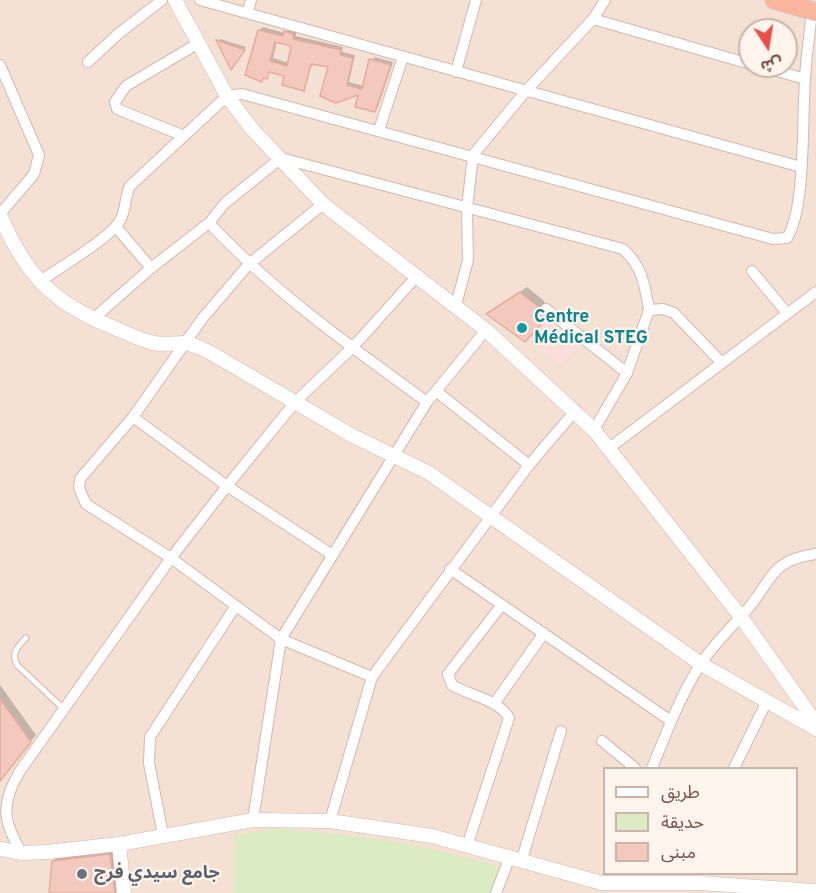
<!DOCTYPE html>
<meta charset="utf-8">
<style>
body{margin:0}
#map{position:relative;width:816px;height:893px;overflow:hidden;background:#fdf0e6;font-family:Overpass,"Noto Sans Arabic",sans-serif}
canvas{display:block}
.legend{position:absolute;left:603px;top:767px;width:195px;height:108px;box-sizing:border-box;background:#fff5ed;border:2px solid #c9b4ac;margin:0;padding:8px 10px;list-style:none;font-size:18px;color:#77524a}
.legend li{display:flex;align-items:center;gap:12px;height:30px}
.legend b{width:30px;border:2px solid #c9b4ac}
.north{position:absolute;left:738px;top:18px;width:60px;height:60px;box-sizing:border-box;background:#fff5ed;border:2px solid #c9b4ac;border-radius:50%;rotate:168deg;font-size:16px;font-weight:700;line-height:24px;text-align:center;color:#77524a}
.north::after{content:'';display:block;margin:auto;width:21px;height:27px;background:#e8514a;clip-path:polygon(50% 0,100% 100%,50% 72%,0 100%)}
</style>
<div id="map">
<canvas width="816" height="893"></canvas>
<ul class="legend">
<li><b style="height:8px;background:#fff"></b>طريق</li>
<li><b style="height:16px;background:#dbebc4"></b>حديقة</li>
<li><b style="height:16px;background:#f3c9bd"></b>مبنى</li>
</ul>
<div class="north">ش</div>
</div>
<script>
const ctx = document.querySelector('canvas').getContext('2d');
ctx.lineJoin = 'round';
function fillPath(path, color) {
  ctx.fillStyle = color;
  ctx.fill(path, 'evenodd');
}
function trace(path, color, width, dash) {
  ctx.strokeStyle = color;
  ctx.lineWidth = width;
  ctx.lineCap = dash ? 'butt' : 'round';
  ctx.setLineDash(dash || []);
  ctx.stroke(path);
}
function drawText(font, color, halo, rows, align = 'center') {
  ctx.font = font + ' Overpass,"Noto Sans Arabic",sans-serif';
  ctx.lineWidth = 4.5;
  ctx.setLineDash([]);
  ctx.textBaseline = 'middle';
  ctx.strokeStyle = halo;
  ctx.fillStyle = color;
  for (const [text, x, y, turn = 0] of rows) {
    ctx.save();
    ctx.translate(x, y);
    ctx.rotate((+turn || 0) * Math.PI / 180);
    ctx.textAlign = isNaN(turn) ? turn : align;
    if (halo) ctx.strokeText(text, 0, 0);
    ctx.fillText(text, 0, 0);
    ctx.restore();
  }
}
const residential = new Path2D(`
 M0,0H816V893H0ZM750,30H786V66H750ZM604,768H796V874H604Z`);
const commercial = new Path2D(`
 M557,310L590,336L560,365L530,340Z`);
const green = new Path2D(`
 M272,829C354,833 422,844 501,867L491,893H234L235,835Z`);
const shadow = new Path2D(`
 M263,27L285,33L289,29L296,31V36L343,47L342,52L355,55L349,82L364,86L374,57L393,62L378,107L375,110L360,93L336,101L330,66L313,62L303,89L286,75L270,71L262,80L260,30ZM277,41L293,45L289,63L273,58Z
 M220,39L246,47L233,65L218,41Z
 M527,287L544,301L545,306L551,312L531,334L489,314Z
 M0,685L36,735L0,778Z
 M116,849L121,893H50L53,861L59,855Z`);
const building = new Path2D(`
 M258,30L283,36L284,31L293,34V39L341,50L340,55L353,58L347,85L362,89L369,59L391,65L375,112L355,107L358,95L336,103L320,96L328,67L311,64L304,91L282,85L284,76L269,72L267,79L263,78L262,82L245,75ZM275,42L291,46L287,66L270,61Z
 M216,40L245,50L231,70Z
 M520,292L539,307V312L546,319L525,342L486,314Z
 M0,699L31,742L0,781Z
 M110,854L115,893H49L52,861Z`);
const service = new Path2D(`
 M26,638C17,647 11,653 17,665L64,709`);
const minor = new Path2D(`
 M200,0L801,167
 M248,12L251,0
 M593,19L605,0
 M88,62L118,34L162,0
 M0,65L39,155L34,174L0,214
 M759,66L805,79
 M456,72L476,0
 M379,130L403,57
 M184,136L117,109L115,102L126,86L197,44
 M323,204L248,265L202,319L133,417L80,479L79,488L86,504L171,558L281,639L372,677
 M209,223C274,292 351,347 427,402
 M116,227L151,268
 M752,271L787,313
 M39,282C57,269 110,238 119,222C127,210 124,198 130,186L227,96L242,94L773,239L787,238C806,209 802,117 805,79C806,56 810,33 812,11
 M456,305L468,260L467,208L473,155L525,92L593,19L750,64
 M546,309L627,373
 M93,319L151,268L209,223L225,203L281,158L623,249C642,266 645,285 649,310L663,309L674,313L721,362
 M436,391L529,465
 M133,417L227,486L331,554
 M594,430L627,373L649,310
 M608,449L816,292
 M450,569L671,721
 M494,704L544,633
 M602,741L635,768
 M652,768C666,734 680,696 700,665C712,646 730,629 745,612C772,583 768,560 816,554
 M734,768L766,703
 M253,820L281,639L427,402L486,330
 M330,821L372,677L529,465L576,410
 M163,835L149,763L150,737L235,607
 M467,846L509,718C500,700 468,695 452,685L448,674L501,606
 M22,853C2,821 1,803 20,771L171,558L227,486L296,401L352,348L417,276
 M521,862L561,731
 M496,893L509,859`);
const tertiary = new Path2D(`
 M175,0L227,96L252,129L323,204L486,330L594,430L741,617L816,723
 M0,215C25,273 51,302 110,326C124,332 138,339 153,343C164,345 174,343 185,343C193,344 203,349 211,353L351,435L429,473L701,664L816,729
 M119,844L124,893
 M0,849L22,853L48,852L119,844L253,820L330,821L432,836L602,883H699L816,891`);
const trunk = new Path2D(`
 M774,0L816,12`);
const markers = [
 [522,328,6,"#0f9aa8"],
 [82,874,6,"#6b7280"]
];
const cultureNames = [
 ["Centre",534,318],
 ["Médical STEG",534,339]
];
const worshipNames = [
 ["جامع سيدي فرج",94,874]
];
fillPath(residential, '#f5e0d4');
fillPath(commercial, '#fddeda');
fillPath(green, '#dbebc4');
fillPath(shadow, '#0003');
fillPath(building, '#f3c9bd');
trace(building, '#e6ac9d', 1.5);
trace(service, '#d1b8ae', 7);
trace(minor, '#d1b8ae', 12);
trace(tertiary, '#d1b8ae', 15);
trace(trunk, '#d9cfcc', 20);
trace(service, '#fff', 5);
trace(minor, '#fff', 10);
trace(tertiary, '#fff', 14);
trace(trunk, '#fab69d', 18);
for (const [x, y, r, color] of markers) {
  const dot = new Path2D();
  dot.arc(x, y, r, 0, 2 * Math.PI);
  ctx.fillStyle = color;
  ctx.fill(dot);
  trace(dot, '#fff5ed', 2);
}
drawText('bold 18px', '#0d838f', '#fff5ed', cultureNames, 'left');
drawText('bold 18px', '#5b616d', '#fff5ed', worshipNames, 'left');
</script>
